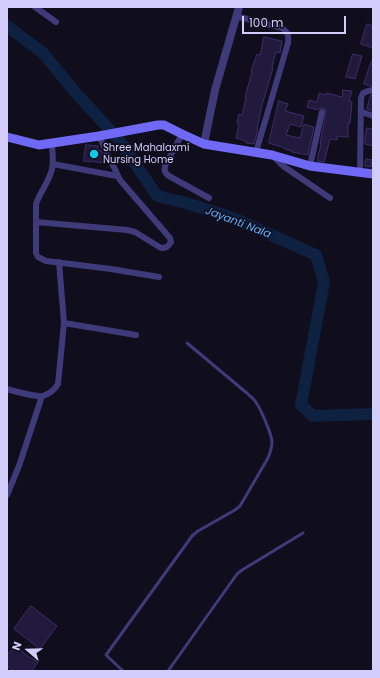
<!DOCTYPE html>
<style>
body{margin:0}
#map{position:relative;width:380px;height:678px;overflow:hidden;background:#100d1d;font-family:Poppins,sans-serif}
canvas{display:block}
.frame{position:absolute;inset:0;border:8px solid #d3cdfc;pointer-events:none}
.north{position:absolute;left:8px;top:630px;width:40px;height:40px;-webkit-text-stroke:3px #100d1d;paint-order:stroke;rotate:290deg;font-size:11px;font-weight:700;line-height:16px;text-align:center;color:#d3cdfc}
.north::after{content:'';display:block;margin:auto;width:14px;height:18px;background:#d3cdfc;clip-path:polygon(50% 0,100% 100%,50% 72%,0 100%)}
.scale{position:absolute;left:242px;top:16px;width:104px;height:18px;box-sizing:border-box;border:2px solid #d3cdfc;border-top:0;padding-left:5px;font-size:12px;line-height:14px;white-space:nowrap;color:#d3cdfc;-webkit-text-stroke:3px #100d1d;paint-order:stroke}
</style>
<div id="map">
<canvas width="380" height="678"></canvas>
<div class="frame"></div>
<div class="north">N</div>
<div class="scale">100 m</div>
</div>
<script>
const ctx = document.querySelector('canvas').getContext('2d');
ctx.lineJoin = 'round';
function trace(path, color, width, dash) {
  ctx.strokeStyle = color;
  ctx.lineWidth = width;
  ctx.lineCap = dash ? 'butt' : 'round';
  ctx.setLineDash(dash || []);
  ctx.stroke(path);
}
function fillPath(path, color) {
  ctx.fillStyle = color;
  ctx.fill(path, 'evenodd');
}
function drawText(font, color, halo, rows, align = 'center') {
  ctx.font = font + ' Poppins,sans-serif';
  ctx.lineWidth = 3.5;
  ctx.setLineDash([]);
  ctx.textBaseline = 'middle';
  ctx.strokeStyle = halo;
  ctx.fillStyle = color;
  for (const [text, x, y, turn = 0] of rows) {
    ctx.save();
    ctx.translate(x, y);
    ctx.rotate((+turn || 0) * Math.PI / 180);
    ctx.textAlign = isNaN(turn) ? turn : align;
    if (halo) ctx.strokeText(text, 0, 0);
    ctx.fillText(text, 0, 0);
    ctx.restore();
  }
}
const river = new Path2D(`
 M7,26L43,53L75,92L120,141L157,196L186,203L233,218L316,255L324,282L301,405L313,416L373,414`);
const building = new Path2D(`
 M367,24L373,26V48L361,44Z
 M264,37L282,41L280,53L276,52L272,67L273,68L262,105L257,129L258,130L254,144L246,143V141L236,138L239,124L237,123L239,114L242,115L246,97H245L252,72L251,71L257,54L260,55Z
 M353,54L362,56L355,79L346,77Z
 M372,60H373V86H371L364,84Z
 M343,90L352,91L349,101L352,102L350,123H348V137L337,136V140L330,139L324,162L317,161L321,144H320L326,111L325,109L323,108H320L318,110L307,107L309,100L317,102L319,93L327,95V93L342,97Z
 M371,95H373V111L367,109Z
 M279,101L288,104L285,111L304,116L301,127L290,124L286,135L300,138L304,124L314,127L308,155L292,152V151L285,149V148L269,143Z
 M367,128L373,129V146L365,144V137Z
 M86,145L98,146L97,150H101L107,163L84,161Z
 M366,159L372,160L371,167L365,166Z
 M31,606L57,626L40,649L14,629Z
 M16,645L26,655L38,662L32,671H12L7,665V656Z`);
const service = new Path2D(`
 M123,671L106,655L192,536L198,531L235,510L240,506L268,458C270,453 272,448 272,442C272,435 261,410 257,404C255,400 251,397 248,394L187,343
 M168,671L237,574L242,570L303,533`);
const minor = new Path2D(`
 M35,7L56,22
 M236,16L282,28C288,33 289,35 288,43L256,152
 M362,112L373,116
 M182,134L165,166C164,171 165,173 169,176L209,198
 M52,143C52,152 54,161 52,169C49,182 40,192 36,204V253L38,257L46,261L111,269L159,277
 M272,155L283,166L330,198
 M53,164L117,176
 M310,166L322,112
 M360,172L361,98L363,93L368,91L373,90
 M36,222L127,230L135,232L161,248C166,248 168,247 171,242L170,238L120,180L99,136
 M64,323L136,335
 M7,389C14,391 37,397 43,396C49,394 55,389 58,384L64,323L59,262
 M7,495L19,466L42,396`);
const tertiary = new Path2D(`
 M204,144L215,90L239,7`);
const secondary = new Path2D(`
 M7,137L39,145L99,136L158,125H164L182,134L204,144L272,155L310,166L373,174`);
const markers = [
 [94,154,5,"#0ecce7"]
];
const poiNames = [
 ["Shree Mahalaxmi",103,148],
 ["Nursing Home",103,160]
];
const waterNames = [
 ["Jayanti Nala",238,223,21]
];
trace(river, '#0e2140', 12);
fillPath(building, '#221a3d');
trace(building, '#3b2e68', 1);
trace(service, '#3f3b7a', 3);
trace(minor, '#3f3b7a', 6);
trace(tertiary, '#3f3b7a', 8);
trace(secondary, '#7069f6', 9);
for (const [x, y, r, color] of markers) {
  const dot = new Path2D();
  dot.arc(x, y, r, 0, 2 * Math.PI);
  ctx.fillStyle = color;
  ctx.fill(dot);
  trace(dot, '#100d1d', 1.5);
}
drawText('10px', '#d3cdfc', '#100d1d', poiNames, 'left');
drawText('italic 11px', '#61adf6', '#100d1d', waterNames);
</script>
